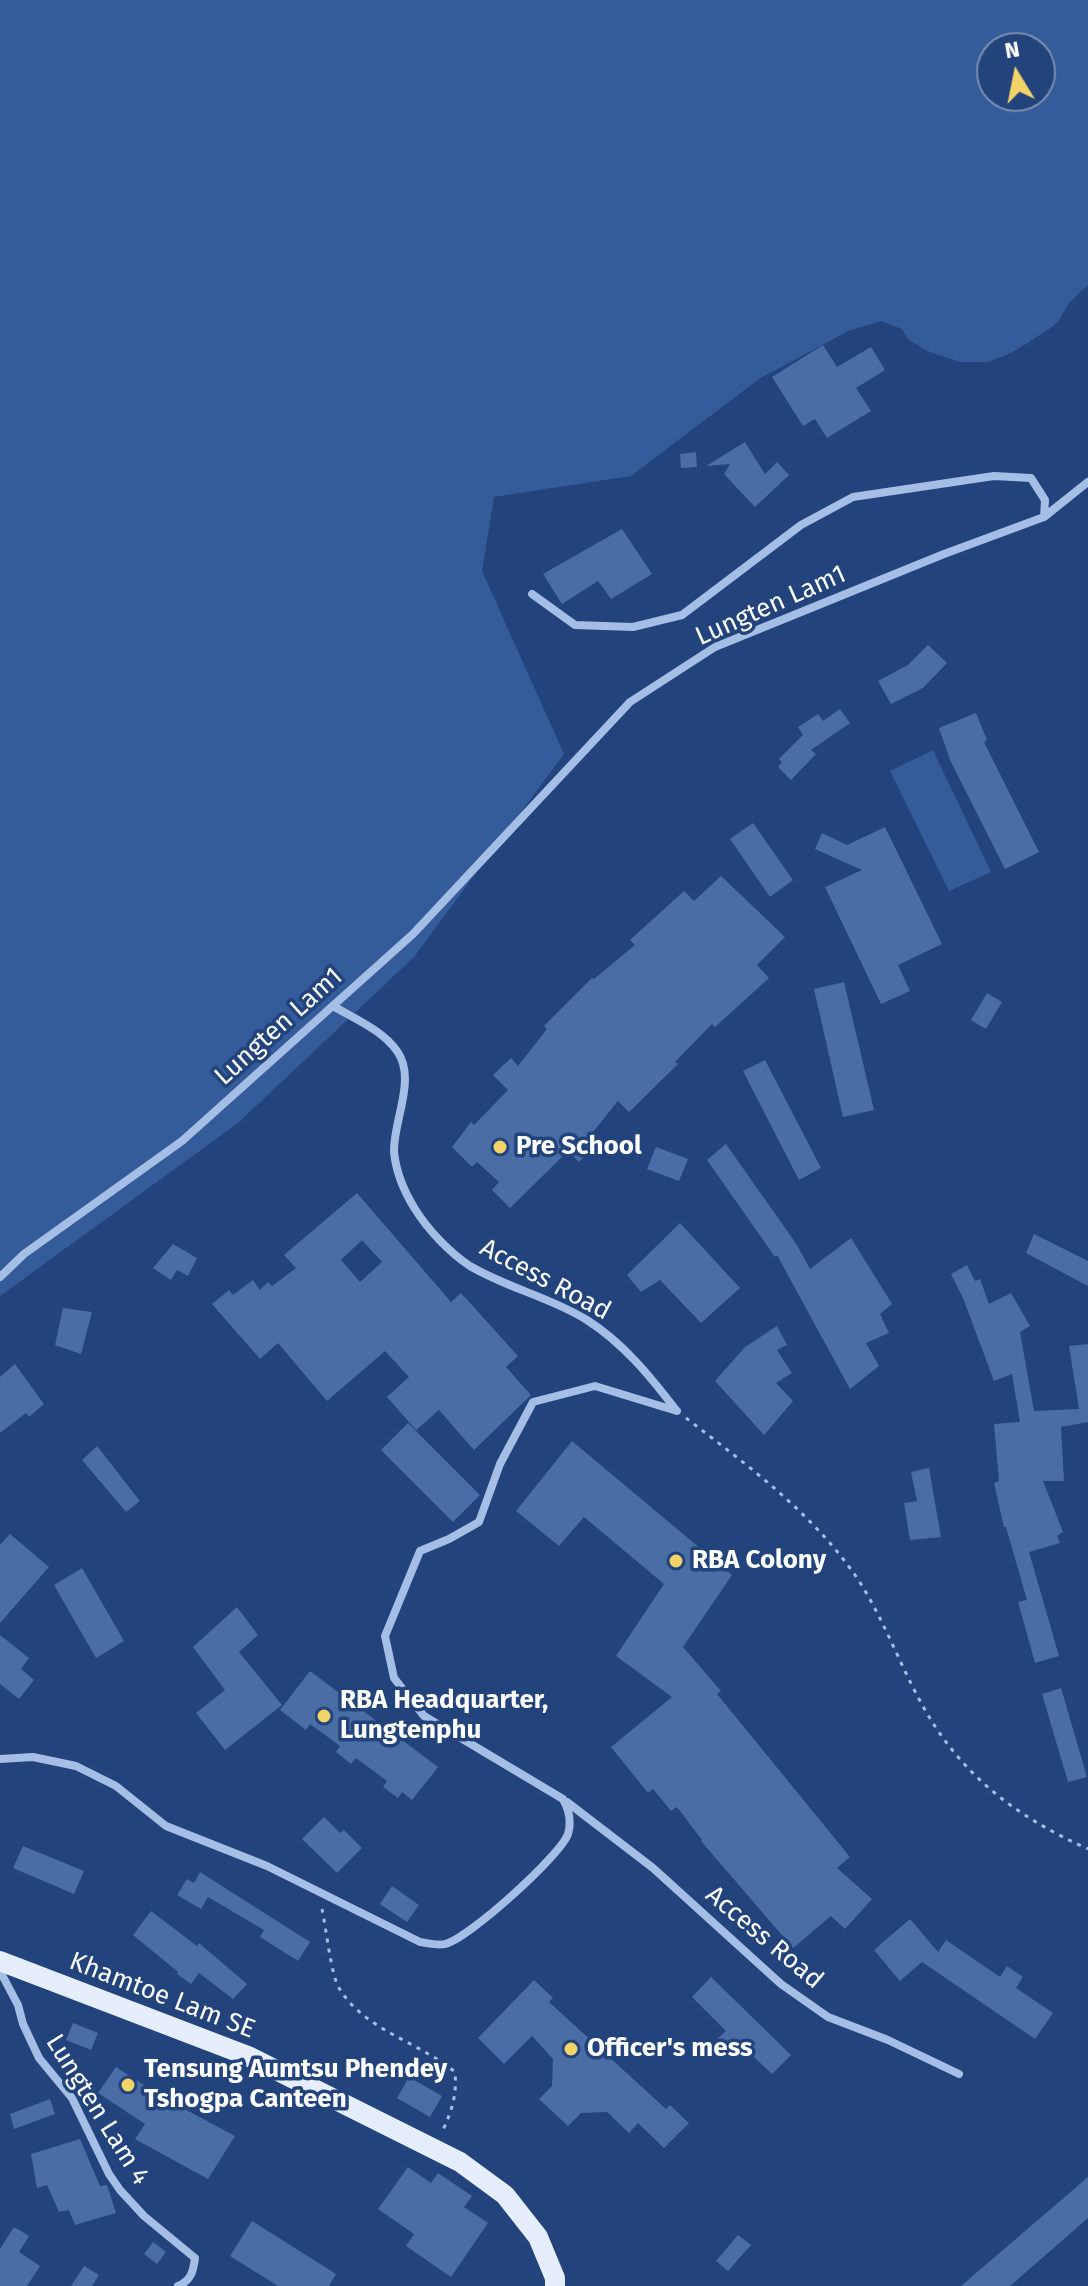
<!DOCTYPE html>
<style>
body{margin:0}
#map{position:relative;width:1088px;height:2286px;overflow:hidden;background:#22437c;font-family:"Fira Sans",sans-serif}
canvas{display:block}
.north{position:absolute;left:976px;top:32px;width:80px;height:80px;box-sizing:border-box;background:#22437c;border:2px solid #7a8eb0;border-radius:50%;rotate:350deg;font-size:22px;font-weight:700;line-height:32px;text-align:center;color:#fff}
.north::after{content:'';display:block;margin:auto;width:28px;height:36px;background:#f2d367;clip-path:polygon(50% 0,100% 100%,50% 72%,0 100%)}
</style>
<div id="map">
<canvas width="1088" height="2286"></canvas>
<div class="north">N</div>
</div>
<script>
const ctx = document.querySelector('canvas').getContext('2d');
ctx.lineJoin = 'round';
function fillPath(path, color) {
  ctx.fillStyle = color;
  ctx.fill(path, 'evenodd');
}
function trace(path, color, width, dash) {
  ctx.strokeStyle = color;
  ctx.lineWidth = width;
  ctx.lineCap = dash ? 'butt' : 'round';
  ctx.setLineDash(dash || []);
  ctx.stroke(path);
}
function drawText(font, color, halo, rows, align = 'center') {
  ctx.font = font + ' "Fira Sans",sans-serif';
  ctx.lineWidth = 7;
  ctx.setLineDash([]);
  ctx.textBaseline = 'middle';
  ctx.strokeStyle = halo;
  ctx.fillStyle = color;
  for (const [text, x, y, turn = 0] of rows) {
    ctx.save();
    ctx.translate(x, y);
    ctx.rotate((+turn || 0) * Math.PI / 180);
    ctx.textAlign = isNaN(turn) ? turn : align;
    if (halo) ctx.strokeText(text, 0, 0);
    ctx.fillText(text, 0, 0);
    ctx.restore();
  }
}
const green = new Path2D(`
 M0,0H1088V285L1069,303L1058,322L1048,330L1011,353L988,362H960L927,351L908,339L902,329L881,321L848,331L759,379L631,476L494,497L482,571L564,754L414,957L238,1123L0,1296ZM992,48H1040V96H992Z
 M933,750L991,872L949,891L890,771Z`);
const building = new Path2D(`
 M823,345L837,367L871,347L885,370L856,388L871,411L827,438L815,419L803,426L772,377Z
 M745,442L765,474L777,462L789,475L755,507L724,474L730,464L706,466Z
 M696,452L697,467L681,468L680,454Z
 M622,529L652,574L611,599L598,581L562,604L543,574Z
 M928,645L947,663L923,688L891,704L878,681L908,665Z
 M840,709L850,723L811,750L816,754L791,780L778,767L782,762L779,759L803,735L798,727L818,714L823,721Z
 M976,713L987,740L984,742L1039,852L1005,869L950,760L939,728Z
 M753,823L793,880L770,897L730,839Z
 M885,827L942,944L898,965L910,991L881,1004L825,887L862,870L815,849L822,833L847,845Z
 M721,876L785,937L757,965L769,978L715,1027L712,1024L675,1062L678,1064L629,1112L618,1101L589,1137L596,1144L579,1162L568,1151L510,1208L492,1190L499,1182L477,1162L472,1167L452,1147L471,1122L474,1125L508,1090L493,1075L511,1058L518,1066L547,1029L544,1026L592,978L594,979L635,945L630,940L684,891L694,901Z
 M844,982L874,1110L843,1117L814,989Z
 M987,993L1002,1002L986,1029L971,1020Z
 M765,1060L821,1168L799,1180L743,1071Z
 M726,1144L797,1245L810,1269L851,1238L892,1304L880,1314L889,1333L866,1343L879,1366L850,1389L777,1255L775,1257L707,1160Z
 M656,1147L688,1159L679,1181L647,1169Z
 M357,1193L451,1302L461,1293L518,1356L506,1367L531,1395L474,1450L439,1410L416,1430L387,1397L409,1377L385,1351L327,1401L278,1343L260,1359L212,1304L229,1290L233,1295L253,1280L260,1290L268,1282L272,1286L296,1268L284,1255ZM362,1240L382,1262L360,1282L341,1260Z
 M680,1223L740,1288L701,1323L660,1280L641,1292L627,1275Z
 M1034,1234L1088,1261V1286L1026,1253Z
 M173,1244L197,1258L188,1276L177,1270L171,1280L153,1268Z
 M967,1265L975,1281L980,1279L989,1304L1011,1293L1030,1326L1020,1332L1034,1411L1079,1409L1069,1346L1088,1344V1422L1061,1427L1064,1481H1043L1063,1532L1057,1536L1060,1543L1029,1552L1059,1656L1035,1663L1018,1602L1027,1600L1006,1527H1004L994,1483L999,1481L994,1424L1020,1422L1012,1374L994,1381L963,1298L951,1274Z
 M63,1308L92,1312L81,1354L55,1345Z
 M777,1326L787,1345L777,1350L792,1373L776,1383L793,1401L764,1435L715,1381L745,1347Z
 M15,1364L44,1404L29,1417L26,1413L0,1433V1377Z
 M408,1423L480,1495L453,1522L381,1450Z
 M572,1441L732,1575L683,1647L721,1691L717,1694L850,1857L837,1868L872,1899L845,1929L831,1916L793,1948L701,1841L702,1840L677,1807L671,1811L653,1789L648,1793L611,1747L672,1697L616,1656L664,1584L584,1517L559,1546L516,1511Z
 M97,1446L140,1501L126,1512L82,1460Z
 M929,1468L941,1537L910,1540L904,1503L917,1501L911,1472Z
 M10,1534L49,1567L0,1623V1545Z
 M82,1568L124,1641L96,1658L54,1585Z
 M237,1607L258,1635L239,1652L282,1705L225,1750L196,1713L225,1690L193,1647Z
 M0,1635L29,1658L21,1669L34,1680L19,1699L0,1684Z
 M310,1671L438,1767L412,1800L402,1792L398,1798L383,1787L387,1781L356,1758L351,1764L336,1752L340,1746L310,1724L306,1730L280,1710Z
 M1061,1688L1087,1777L1068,1782L1042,1694Z
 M324,1817L340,1833L344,1830L362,1848L337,1873L302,1839Z
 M23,1846L84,1871L74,1894L13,1868Z
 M200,1872L310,1942L298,1961L260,1937L264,1930L208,1897L201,1909L177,1895L187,1879L194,1883Z
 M392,1886L419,1905L407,1922L380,1904Z
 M151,1911L197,1946L199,1943L247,1984L233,1999L199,1973L191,1984L177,1974L178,1972L133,1935Z
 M910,1919L938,1952L946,1940L1000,1977L1007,1966L1023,1977L1016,1988L1053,2013L1035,2039L922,1962L900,1981L874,1950Z
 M711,1977L791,2055L772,2074L737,2041L729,2050L717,2039L726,2031L692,1997Z
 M534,1980L553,1998L549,2002L666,2109L670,2105L689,2123L664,2148L638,2123L629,2133L607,2112L581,2113L568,2126L539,2099L552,2086L553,2059L532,2036L504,2064L478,2038Z
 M73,2023L98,2033L91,2050L66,2040Z
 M116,2067L162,2097L235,2136L208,2179L135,2139L145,2124L98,2093Z
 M409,2077L442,2096L430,2117L397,2098Z
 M50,2099L55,2114L14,2129L10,2114Z
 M80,2139L100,2186L107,2185L116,2213L75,2225L69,2210L59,2212L47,2185L37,2188L31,2154Z
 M408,2167L431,2183L438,2173L472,2196L464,2207L488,2223L451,2277L406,2246L414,2234L378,2209Z
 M1088,2177V2218L1010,2286H961Z
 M252,2221L336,2274L329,2286H278L230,2256Z
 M14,2227L29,2236L19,2252L40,2266L27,2286H0V2249Z
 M738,2235L751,2245L728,2271L716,2261Z
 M153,2242L166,2252L157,2264L144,2254Z
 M84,2266L99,2275L92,2286H71Z`);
const path = new Path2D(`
 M686,1418C747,1465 810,1511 855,1575C881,1613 897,1658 919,1699C958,1773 1013,1815 1088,1849
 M322,1909C326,1927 331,1975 339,1988C364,2030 419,2042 455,2072C457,2095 452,2111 442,2132`);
const minor = new Path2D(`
 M1044,517L1088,482
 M333,1006C355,1019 382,1030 397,1051C417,1079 393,1121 394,1152C396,1172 405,1193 415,1209C428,1230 450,1253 470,1266C507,1288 550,1297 587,1320C623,1343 650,1376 676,1410
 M0,1277L24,1254L182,1141L413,934L630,702L715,647L944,554L1044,517L1045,500L1031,478L994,476L853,497L801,525L682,615L633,627L575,625L532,594
 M0,1759L33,1757L76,1766L116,1786L166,1826L267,1866L420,1942C427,1943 438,1946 445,1944C467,1940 561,1855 568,1834C572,1821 569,1810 563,1799L424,1716L394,1678L385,1636L420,1551L449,1539L479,1522L500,1464L533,1402L595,1386L677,1411
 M567,1802L653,1868L781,1984L828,2017L888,2040L959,2074
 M0,1971L18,2005L23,2024L39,2058L72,2098L109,2174L120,2190L144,2216L195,2258C193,2271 192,2280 178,2286`);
const primary = new Path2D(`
 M0,1961L248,2056L460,2162L505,2195L538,2237L555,2278V2286`);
const markers = [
 [500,1147,8,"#f2d367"],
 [676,1561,8,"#f2d367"],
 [324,1716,8,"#f2d367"],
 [571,2049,8,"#f2d367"],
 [128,2085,8,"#f2d367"]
];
const streetNames = [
 ["Lungten Lam1",771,606,-24],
 ["Lungten Lam1",279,1027,-42],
 ["Access Road",545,1280,28],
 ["Access Road",764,1938,40],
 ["Khamtoe Lam SE",162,1996,21],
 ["Lungten Lam 4",97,2110,58]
];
const poiNames = [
 ["Pre School",516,1147],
 ["RBA Colony",692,1561],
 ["RBA Headquarter,",340,1701],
 ["Lungtenphu",340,1731],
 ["Officer's mess",587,2049],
 ["Tensung Aumtsu Phendey",144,2070],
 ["Tshogpa Canteen",144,2100]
];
fillPath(green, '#355c9a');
fillPath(building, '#4b6da5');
trace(path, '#a5bee6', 3, [4, 6]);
trace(minor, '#a5bee6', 8);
trace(primary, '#e6edfd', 20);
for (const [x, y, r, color] of markers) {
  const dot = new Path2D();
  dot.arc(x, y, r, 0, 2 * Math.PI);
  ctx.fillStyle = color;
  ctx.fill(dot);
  trace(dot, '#22437c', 3);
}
drawText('26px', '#fff', '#22437c', streetNames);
drawText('bold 26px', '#fff', '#22437c', poiNames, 'left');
</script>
